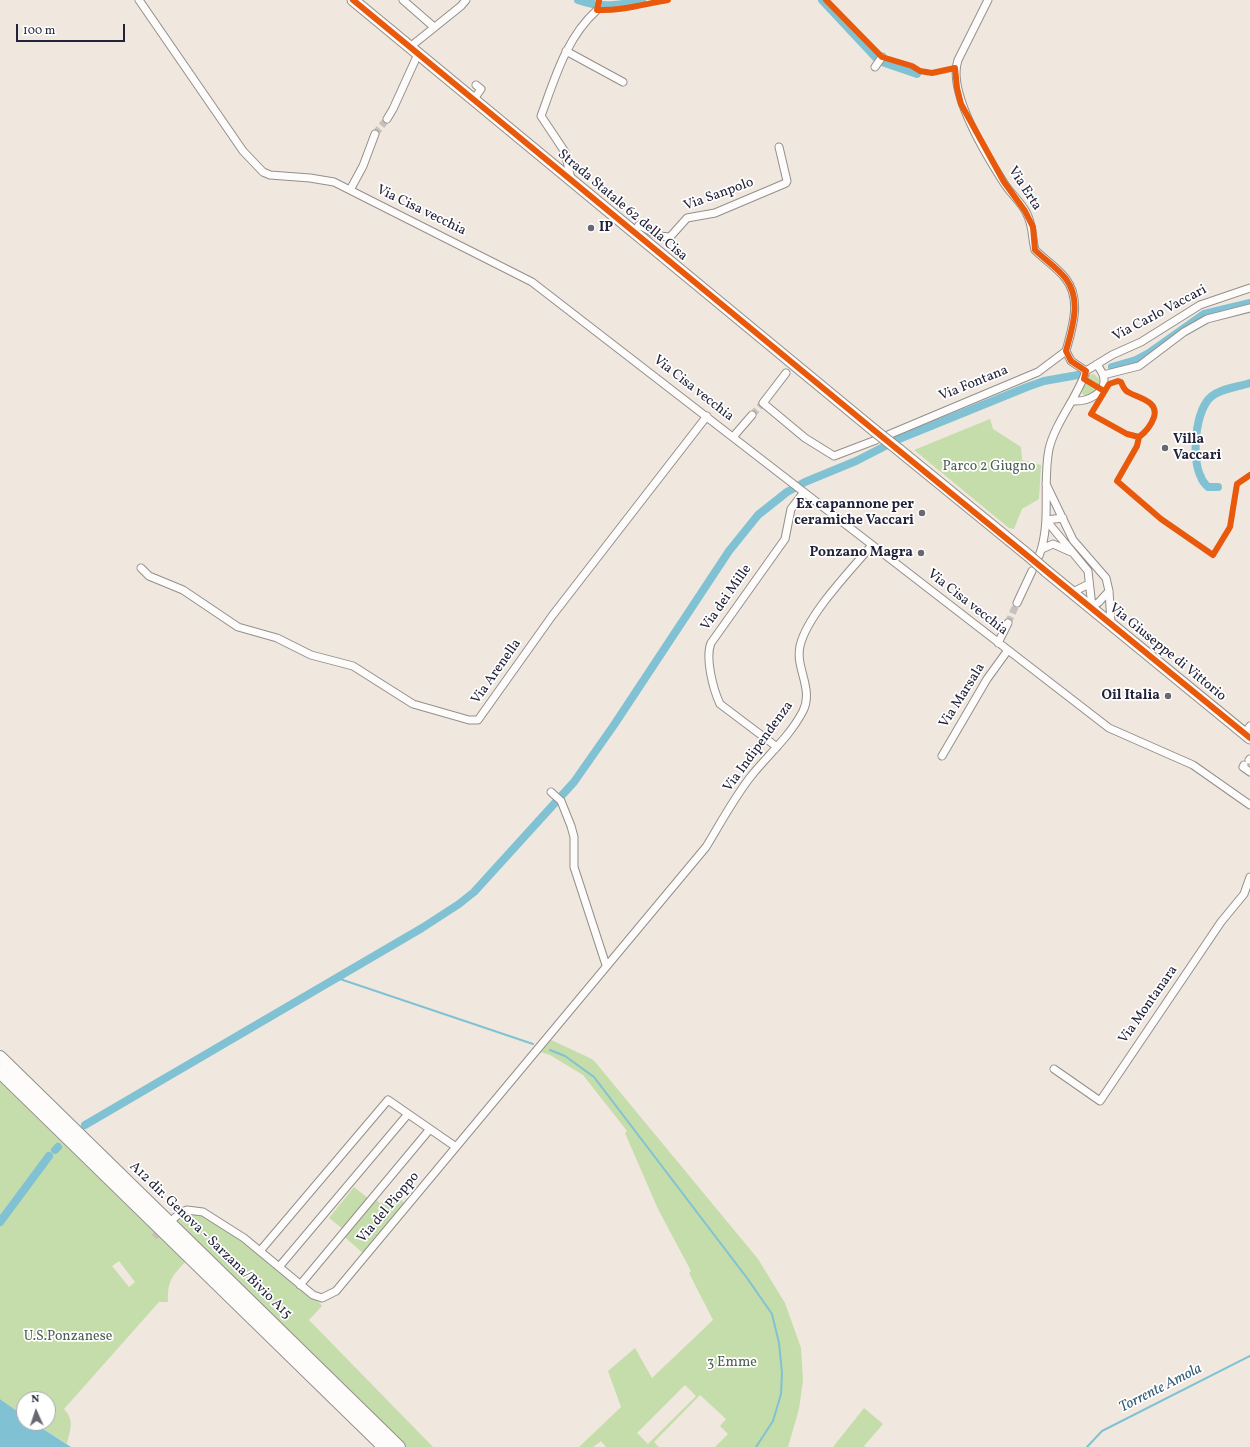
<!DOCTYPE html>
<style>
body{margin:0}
#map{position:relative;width:1250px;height:1447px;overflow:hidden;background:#f0e8de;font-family:Vollkorn,serif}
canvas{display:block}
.north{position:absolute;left:16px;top:1391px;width:40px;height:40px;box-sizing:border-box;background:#fff;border:1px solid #a7a7b1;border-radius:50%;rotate:357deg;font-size:11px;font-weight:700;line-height:16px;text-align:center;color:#22223b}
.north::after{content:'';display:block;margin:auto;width:14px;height:18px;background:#6a6774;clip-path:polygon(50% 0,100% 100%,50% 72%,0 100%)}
.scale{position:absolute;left:16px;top:24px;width:109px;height:18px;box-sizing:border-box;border:2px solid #22223b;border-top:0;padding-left:5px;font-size:12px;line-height:14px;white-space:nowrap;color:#22223b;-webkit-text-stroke:3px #fff;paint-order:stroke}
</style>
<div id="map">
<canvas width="1250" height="1447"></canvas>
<div class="north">N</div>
<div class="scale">100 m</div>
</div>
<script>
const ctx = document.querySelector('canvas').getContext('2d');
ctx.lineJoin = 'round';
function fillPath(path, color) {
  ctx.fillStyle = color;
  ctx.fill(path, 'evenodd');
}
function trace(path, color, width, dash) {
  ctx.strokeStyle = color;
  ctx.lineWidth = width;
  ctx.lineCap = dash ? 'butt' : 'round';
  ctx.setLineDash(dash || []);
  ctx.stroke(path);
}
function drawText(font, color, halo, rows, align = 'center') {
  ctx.font = font + ' Vollkorn,serif';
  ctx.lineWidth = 3.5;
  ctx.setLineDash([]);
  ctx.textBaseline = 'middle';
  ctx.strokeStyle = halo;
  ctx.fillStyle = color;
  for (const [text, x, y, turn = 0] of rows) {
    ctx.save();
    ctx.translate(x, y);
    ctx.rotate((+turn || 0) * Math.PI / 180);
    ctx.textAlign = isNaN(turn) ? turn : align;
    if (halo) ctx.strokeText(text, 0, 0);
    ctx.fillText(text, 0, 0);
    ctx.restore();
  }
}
const green = new Path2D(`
 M1094,374L1099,379C1100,391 1095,393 1084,396L1081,391L1089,375Z
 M990,419L993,429L1021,447L1022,460L1041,465L1039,499L1022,509L1014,529L1009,528L914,450Z
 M547,1038L592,1059L596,1063L758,1259L785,1303L801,1348L803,1380L799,1409L788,1447H715L728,1434L720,1426L726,1419L700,1395L654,1442L659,1447H606L601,1441L593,1447H579L621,1407L608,1371L635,1348L652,1378L713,1320L689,1273L691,1271L658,1209L625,1133L627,1131L583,1075L550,1055L537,1051ZM685,1385L696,1396L648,1444L637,1433Z
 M0,1075L188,1259C173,1275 167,1280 168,1302H159L64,1409C75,1421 70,1429 67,1444L34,1423H48V1399H24V1416L0,1399ZM119,1261L135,1282L129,1287L112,1266Z
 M354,1187L369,1199L372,1196L381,1204L388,1196L392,1200L395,1197L398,1200L400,1199L407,1205L364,1254L340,1233L343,1229L329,1218Z
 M196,1210L244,1238L313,1295L322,1306L309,1320L433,1447H404L171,1221L180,1213Z
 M864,1408L883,1424L864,1446L866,1447H833Z`);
const water = new Path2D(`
 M0,1399L24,1416V1423H34L71,1447H0Z`);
const stream = new Path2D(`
 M337,978L533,1044
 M550,1050L565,1056L594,1077L747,1278L772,1314L779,1343L782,1373L781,1394L773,1421L756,1447
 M1087,1447L1102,1431L1250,1356`);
const canal = new Path2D(`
 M578,0C600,8 620,6 642,0
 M822,0L879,61L917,74
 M1112,367L1136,360L1149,353L1204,314L1250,303
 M1218,487H1208C1205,484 1202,481 1201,477C1191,459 1195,409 1212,396C1222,388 1238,387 1250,383
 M85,1125L422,928L459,904L474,892L574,782L614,725L729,551L758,515L787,492L805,482L856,461L899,439L1027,387L1044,381L1078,375
 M55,1150L58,1147
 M0,1222L49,1156`);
const streetTunnel = new Path2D(`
 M375,134L387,119
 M752,415L763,403
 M1008,623L1017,603
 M154,1237L164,1228`);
const street = new Path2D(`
 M139,0L243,151L263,172L270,175L310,178L334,182L532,282L1109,728L1193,765L1250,805
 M403,0L434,27
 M988,0L958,60C947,92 986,155 1004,183C1010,193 1020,201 1026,212C1034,227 1031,235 1035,250C1045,260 1058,268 1066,279C1082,300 1072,329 1066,351L1071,361L1086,371C1077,398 1055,423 1049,449C1042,484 1052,522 1039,556
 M410,47L461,6L466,0
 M566,51L623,82
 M875,67L882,57
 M474,99L481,89L476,85
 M387,119L393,109L418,54
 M571,179L565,152L541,116C555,78 566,38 597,10
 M350,190L363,166L375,134
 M635,232L639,225L659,236L670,237L687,218L715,213L786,183L787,181L779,147
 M1086,371L1112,355L1141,342L1200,305L1250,288
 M786,373L763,403L805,438L834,456L876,440
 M1103,375L1139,366L1184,332L1207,319L1250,308
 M1073,401C1087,402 1109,393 1103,375C1102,372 1099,368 1097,364
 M888,435L1038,372L1066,351
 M733,437L752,415
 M1046,484L1073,540L1106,578L1109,591L1111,623
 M1046,520L1088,571L1092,607L1099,602L1109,591
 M1046,520L1063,518
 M1042,549L1053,544L1071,552
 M141,568L149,576L183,590L238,627L277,638L311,655L353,666L413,704L469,720H478L552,616L707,416
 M1073,592L1089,584
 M1017,603L1032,571
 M998,643L1008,623
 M1245,733L1250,726
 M777,747L720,704C713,689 705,658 711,643L785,539L791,509L804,492
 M942,756L987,679L1008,650
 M1249,760L1250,759
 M1244,765L1243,767L1250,772
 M551,792L561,801L571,826L574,837V867L606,965
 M1054,1069L1100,1101L1221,922L1244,894L1250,877
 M171,1221L180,1213L187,1210L203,1212L244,1238L313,1295L322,1298L336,1291L706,847C720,824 735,796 752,775C769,754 790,736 803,711C814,689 795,668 800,646C807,615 851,570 872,545
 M260,1251L388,1100L456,1147
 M279,1267L408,1114
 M300,1285L430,1129`);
const primary = new Path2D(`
 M353,0L875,431
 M899,450L1029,556
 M1046,571L1250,738`);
const highway = new Path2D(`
 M0,1057L399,1447
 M0,1072L384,1447`);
const primaryBridge = new Path2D(`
 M875,431L899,450
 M1029,556L1046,571`);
const cycleway = new Path2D(`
 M353,0L875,431L1250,738
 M826,0L882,57L912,66L920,71L932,73L955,68L957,88L961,104L1004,182L1025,211L1033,227L1035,250C1045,260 1058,268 1066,279C1082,300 1072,329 1066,351L1071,361L1086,371L1084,379L1104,391
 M599,1L597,10C622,11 644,4 668,0
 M1118,381L1121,382C1123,386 1124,390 1128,392C1138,398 1159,401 1154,417C1151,426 1147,431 1139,437L1127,434L1091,414L1109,384Z
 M1139,437L1137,446L1117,481L1161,519L1213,555L1230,527L1237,484L1250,475`);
const markers = [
 [591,228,4,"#6a6774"],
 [1165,448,4,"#6a6774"],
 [922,513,4,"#6a6774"],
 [921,553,4,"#6a6774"],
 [1168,696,4,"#6a6774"]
];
const streetNames = [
 ["Via Erta",1024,189,57],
 ["Via Sanpolo",719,195,-20],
 ["Strada Statale 62 della Cisa",622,206,40],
 ["Via Cisa vecchia",421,211,26],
 ["Via Carlo Vaccari",1160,314,-28],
 ["Via Fontana",974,384,-22],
 ["Via Cisa vecchia",693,389,38],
 ["Via dei Mille",727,598,-55],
 ["Via Cisa vecchia",967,603,38],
 ["Via Giuseppe di Vittorio",1167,653,39],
 ["Via Arenella",497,672,-55],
 ["Via Marsala",963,696,-58],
 ["Via Indipendenza",759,747,-54],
 ["Via Montanara",1149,1005,-55],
 ["Via del Pioppo",389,1208,-50],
 ["A12 dir. Genova - Sarzana/Bivio A15",210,1241,44]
];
const poiNames = [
 ["IP",599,228,"left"],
 ["Villa",1173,440,"left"],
 ["Vaccari",1173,456,"left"],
 ["Ex capannone per",914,505],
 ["ceramiche Vaccari",914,521],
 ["Ponzano Magra",913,553],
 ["Oil Italia",1160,696]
];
const parkNames = [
 ["Parco 2 Giugno",989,467],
 ["U.S.Ponzanese",68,1337],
 ["3 Emme",732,1363]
];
const waterNames = [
 ["Torrente Amola",1161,1389,-27]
];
fillPath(green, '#c5dcab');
fillPath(water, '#80c2d3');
trace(stream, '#80c2d3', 2);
trace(canal, '#80c2d3', 8);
trace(streetTunnel, '#c7c0bd', 7, [7, 3.5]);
trace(street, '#938f8e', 9);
trace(primary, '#938f8e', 13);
trace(highway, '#938f8e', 14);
trace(street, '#fdfcfa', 7);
trace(primary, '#fdfcfa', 11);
trace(highway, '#fdfcfa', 12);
trace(primaryBridge, '#938f8e', 13, []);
trace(primaryBridge, '#fdfcfa', 11);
trace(cycleway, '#e8590c', 6);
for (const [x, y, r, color] of markers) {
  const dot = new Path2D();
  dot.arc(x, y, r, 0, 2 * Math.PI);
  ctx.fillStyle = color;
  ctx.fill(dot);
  trace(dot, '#fff', 1.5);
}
drawText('14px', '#22223b', '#fff', streetNames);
drawText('bold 14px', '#22223b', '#fff', poiNames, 'right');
drawText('14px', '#4e6054', '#fff', parkNames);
drawText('italic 15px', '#345c76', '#fff', waterNames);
</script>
